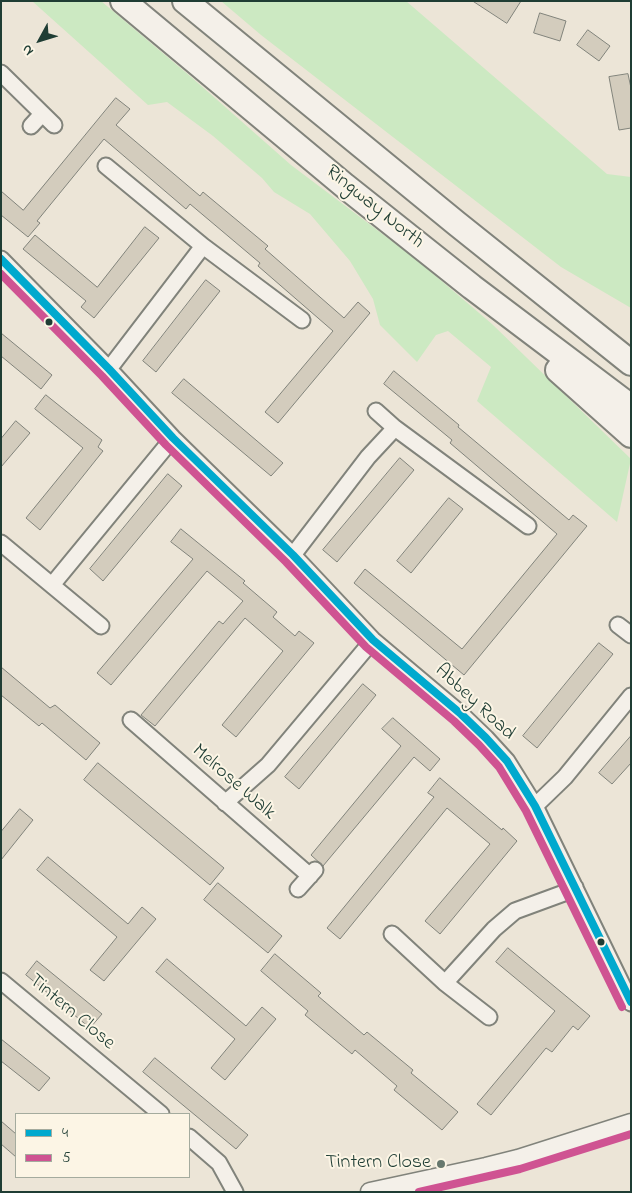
<!DOCTYPE html>
<style>
body{margin:0}
#map{position:relative;width:632px;height:1193px;overflow:hidden;background:#ece5d7;font-family:"Indie Flower",sans-serif}
canvas{display:block}
.frame{position:absolute;inset:0;border:2px solid #1f3d34;pointer-events:none}
.legend{position:absolute;left:15px;top:1113px;width:175px;height:65px;box-sizing:border-box;background:#fcf5e5;border:1px solid #a4ab9e;margin:0;padding:6px 9px;list-style:none;font-size:15px;color:#1f3d34}
.legend li{display:flex;align-items:center;gap:10px;height:25px}
.legend b{width:25px;border:1px solid #a4ab9e}
.north{position:absolute;left:15px;top:15px;width:50px;height:50px;-webkit-text-stroke:4px #fcf5e5;paint-order:stroke;rotate:231deg;font-size:14px;font-weight:700;line-height:20px;text-align:center;color:#1f3d34}
.north::after{content:'';display:block;margin:auto;width:18px;height:22px;background:#1f3d34;clip-path:polygon(50% 0,100% 100%,50% 72%,0 100%)}
</style>
<div id="map">
<canvas width="632" height="1193"></canvas>
<div class="frame"></div>
<ul class="legend">
<li><b style="height:6px;background:#00a9ce"></b>4</li>
<li><b style="height:6px;background:#cf5392"></b>5</li>
</ul>
<div class="north">N</div>
</div>
<script>
const ctx = document.querySelector('canvas').getContext('2d');
ctx.lineJoin = 'round';
function fillPath(path, color) {
  ctx.fillStyle = color;
  ctx.fill(path, 'evenodd');
}
function trace(path, color, width, dash) {
  ctx.strokeStyle = color;
  ctx.lineWidth = width;
  ctx.lineCap = dash ? 'butt' : 'round';
  ctx.setLineDash(dash || []);
  ctx.stroke(path);
}
function drawText(font, color, halo, rows, align = 'center') {
  ctx.font = font + ' "Indie Flower",sans-serif';
  ctx.lineWidth = 4;
  ctx.setLineDash([]);
  ctx.textBaseline = 'middle';
  ctx.strokeStyle = halo;
  ctx.fillStyle = color;
  for (const [text, x, y, turn = 0] of rows) {
    ctx.save();
    ctx.translate(x, y);
    ctx.rotate((+turn || 0) * Math.PI / 180);
    ctx.textAlign = isNaN(turn) ? turn : align;
    if (halo) ctx.strokeText(text, 0, 0);
    ctx.fillText(text, 0, 0);
    ctx.restore();
  }
}
const green = new Path2D(`
 M32,1H101L190,76L291,165L417,260L492,324L631,459L617,522L477,401L491,367L448,331L436,335L417,362L380,325L373,299L350,261L310,214L274,192L262,178L213,136L167,102L148,105Z
 M221,1H406L607,174L631,177V308L561,267L261,35Z`);
const building = new Path2D(`
 M473,1H521L507,23Z
 M540,13L566,21L560,41L534,33Z
 M588,30L610,46L599,61L577,45Z
 M628,74L631,88V128L619,130L609,77Z
 M116,98L130,109L116,125L200,196L203,192L268,246L265,249L344,318L358,302L370,313L278,423L265,412L333,331L258,266L260,263L190,204L186,209L104,139L37,221L40,223L28,237L1,215V191L23,210Z
 M145,227L159,238L94,318L81,307L86,301L23,249L35,235L97,287Z
 M206,280L220,291L156,372L143,361Z
 M1,333L52,375L41,389L1,356Z
 M394,371L459,425L458,427L569,520L573,515L587,526L464,675L354,583L365,569L462,649L557,534L450,443L452,440L384,384Z
 M184,379L283,463L271,476L172,393Z
 M46,395L102,440L98,447L103,451L40,530L26,518L83,448L35,409Z
 M16,421L30,433L1,467V439Z
 M400,458L414,470L337,562L323,550Z
 M168,474L182,486L103,581L90,569Z
 M449,498L463,509L411,573L397,561Z
 M181,529L245,581L243,583L277,612L273,617L295,636L299,631L314,643L236,737L222,725L283,651L245,618L155,726L141,715L219,621L223,624L243,601L207,571L111,685L97,673L193,559L171,542Z
 M599,643L613,654L537,748L523,736Z
 M1,667L50,708L55,705L100,743L86,760L42,723L39,726L1,695Z
 M363,684L376,695L299,789L285,777Z
 M393,718L440,759L430,771L414,757L323,866L311,855L401,746L382,729Z
 M631,736V763L612,784L599,773Z
 M98,763L224,868L210,885L84,780Z
 M440,778L502,830L503,828L517,841L440,934L425,921L490,844L447,808L340,939L327,928L434,797L428,793Z
 M20,809L33,820L1,860V832Z
 M48,857L128,924L142,907L156,919L104,981L90,970L117,937L37,870Z
 M218,883L282,936L268,953L204,900Z
 M508,948L590,1016L578,1030L573,1026L552,1052L546,1048L491,1115L477,1104L555,1011L496,962Z
 M275,954L321,993L318,996L364,1035L367,1032L413,1070L411,1073L458,1112L442,1130L394,1090L397,1086L355,1050L352,1054L305,1015L308,1011L261,971Z
 M167,959L246,1026L262,1007L276,1019L225,1080L211,1068L235,1039L156,972Z
 M37,961L102,1014L90,1028L26,975Z
 M1,1039L50,1078L39,1091L1,1061Z
 M155,1058L248,1135L236,1149L143,1072Z
 M1,1121L16,1134V1157L1,1144Z`);
const minor = new Path2D(`
 M1,73L54,125
 M31,126L42,114
 M106,166L203,246L302,320
 M1,259L109,369L173,438L293,555L373,640L461,714L486,738L507,761L535,806L631,1003
 M109,369L203,246
 M376,411L395,428L528,526
 M1,543L101,626
 M293,555L368,457L395,428
 M52,585L173,438
 M618,625L631,635
 M131,720L310,876
 M225,803L268,765L373,640
 M535,806L565,777L631,696
 M298,889L315,870
 M392,934L445,983L489,1017
 M1,981L161,1114
 M445,983L494,929L515,911L564,893L575,887
 M189,1137L219,1163L235,1192`);
const tertiary = new Path2D(`
 M370,1192L486,1167L518,1159L631,1123`);
const trunk = new Path2D(`
 M123,1L345,186L472,287L631,407
 M185,1L456,223L631,363
 M558,370L631,435`);
const bus1 = new Path2D(`
 M1,259L109,369L173,438L293,555L373,640L461,714L486,738L507,761L535,806L631,1002`);
const bus2 = new Path2D(`
 M1,274L102,376L166,445L286,562L366,647L454,721L479,745L499,767L526,811L622,1007
 M419,1192L520,1169L631,1134`);
const markers = [
 [49,322,4.5,"#1f3d34"],
 [601,942,4.5,"#1f3d34"],
 [441,1164,5,"#67786d"]
];
const streetNames = [
 ["Ringway North",374,208,39],
 ["Abbey Road",474,703,43],
 ["Melrose Walk",233,783,41],
 ["Tintern Close",71,1013,40]
];
const poiNames = [
 ["Tintern Close",431,1164]
];
fillPath(green, '#cce9c2');
fillPath(building, '#d3ccbd');
trace(building, '#81837b', 1);
trace(minor, '#81837b', 19);
trace(tertiary, '#81837b', 21);
trace(trunk, '#81837b', 28);
trace(minor, '#f4f0e9', 15);
trace(tertiary, '#f4f0e9', 18);
trace(trunk, '#f4f0e9', 24);
trace(bus1, '#00a9ce', 8);
trace(bus2, '#cf5392', 8);
for (const [x, y, r, color] of markers) {
  const dot = new Path2D();
  dot.arc(x, y, r, 0, 2 * Math.PI);
  ctx.fillStyle = color;
  ctx.fill(dot);
  trace(dot, '#fcf5e5', 2);
}
drawText('20px', '#1f3d34', '#fcf5e5', streetNames);
drawText('20px', '#1f3d34', '#fcf5e5', poiNames, 'right');
</script>
